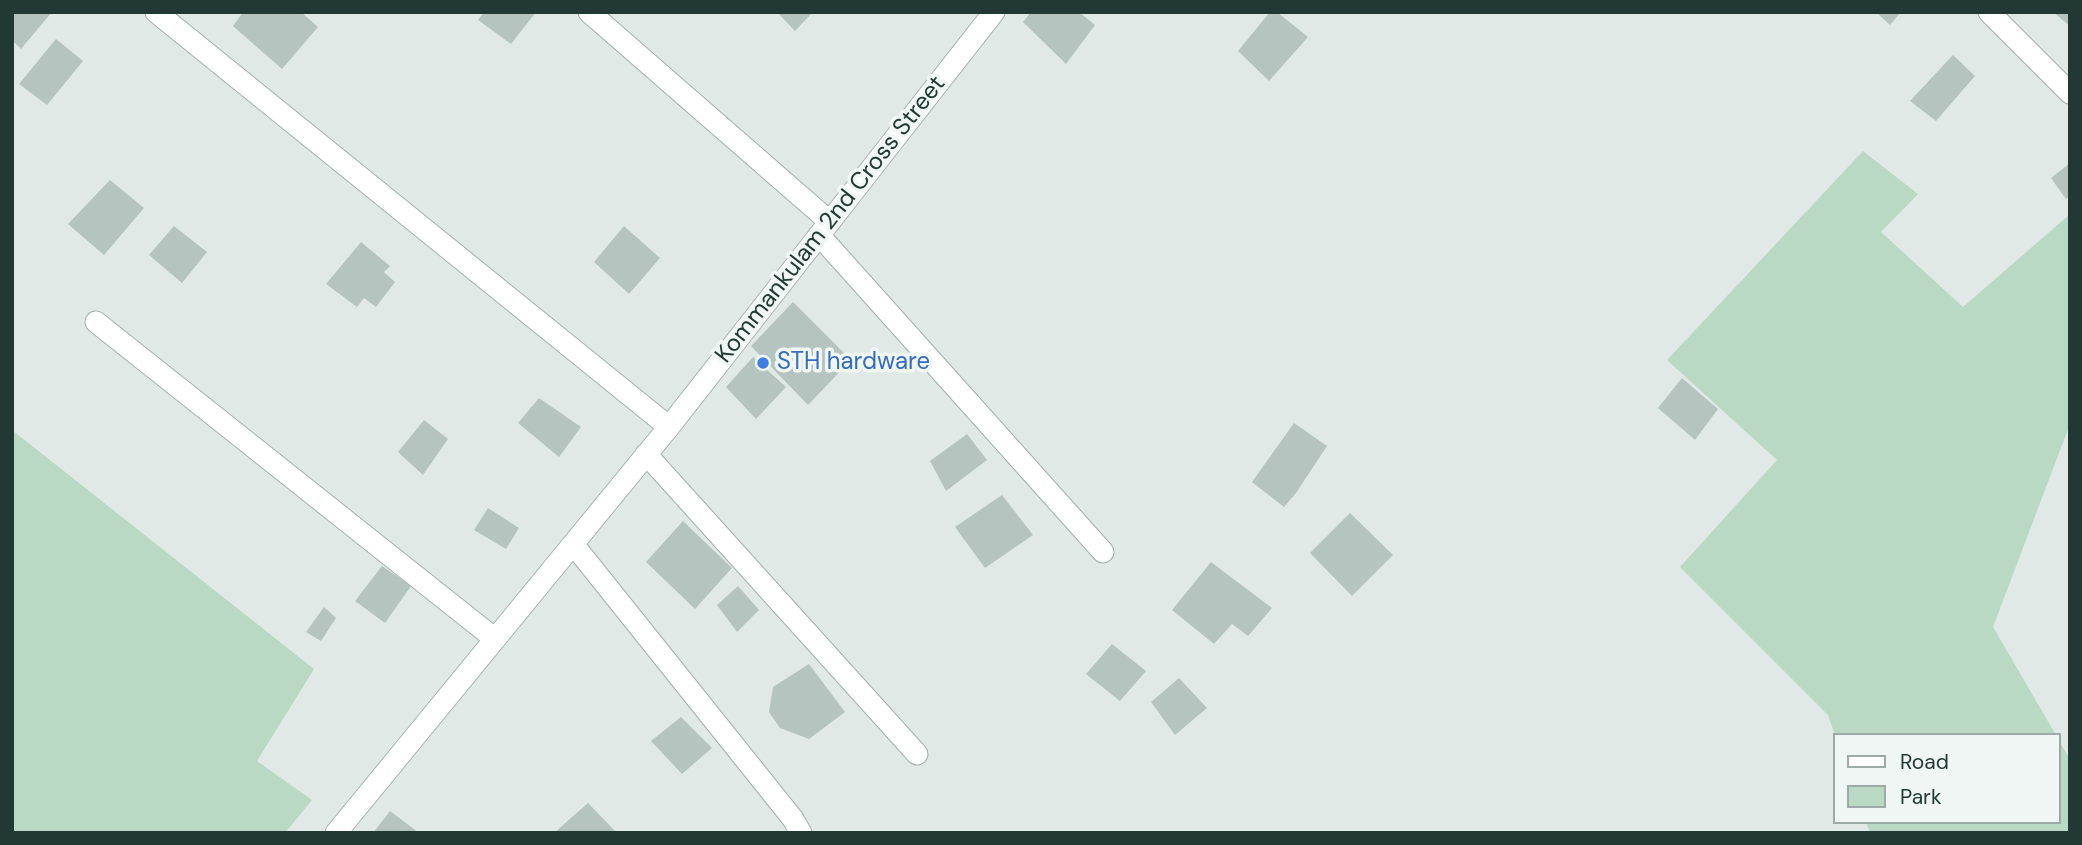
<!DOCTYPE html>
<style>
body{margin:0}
#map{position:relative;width:2082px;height:845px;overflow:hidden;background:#e0e9e6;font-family:"DM Sans",sans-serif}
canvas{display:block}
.frame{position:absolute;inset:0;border:14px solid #223834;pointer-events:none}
.legend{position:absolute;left:1833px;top:733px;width:228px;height:91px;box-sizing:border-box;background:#f0f6f3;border:2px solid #9eaaa7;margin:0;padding:9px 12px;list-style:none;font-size:21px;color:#223834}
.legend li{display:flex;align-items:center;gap:14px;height:35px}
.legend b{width:35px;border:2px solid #9eaaa7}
</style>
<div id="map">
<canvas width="2082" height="845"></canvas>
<div class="frame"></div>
<ul class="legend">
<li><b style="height:9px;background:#fff"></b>Road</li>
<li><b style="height:19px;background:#bad9c5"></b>Park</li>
</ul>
</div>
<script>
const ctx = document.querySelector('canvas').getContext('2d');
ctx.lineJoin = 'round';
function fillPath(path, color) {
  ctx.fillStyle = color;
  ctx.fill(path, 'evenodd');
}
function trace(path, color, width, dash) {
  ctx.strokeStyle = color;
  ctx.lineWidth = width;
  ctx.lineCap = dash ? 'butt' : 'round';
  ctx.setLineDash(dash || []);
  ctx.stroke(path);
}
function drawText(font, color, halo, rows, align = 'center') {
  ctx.font = font + ' "DM Sans",sans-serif';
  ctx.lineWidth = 7;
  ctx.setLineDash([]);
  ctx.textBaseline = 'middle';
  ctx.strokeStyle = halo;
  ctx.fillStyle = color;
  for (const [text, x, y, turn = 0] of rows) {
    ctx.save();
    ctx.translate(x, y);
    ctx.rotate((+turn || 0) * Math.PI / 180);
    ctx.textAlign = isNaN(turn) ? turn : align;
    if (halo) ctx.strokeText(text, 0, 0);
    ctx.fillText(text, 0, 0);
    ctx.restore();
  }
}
const green = new Path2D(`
 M1863,151L1918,194L1881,232L1963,307L2070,214V424L1993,627L2056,735H1835L1828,715L1680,567L1777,460L1667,360Z
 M12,430L314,669L257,761L312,800L285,833H12Z
 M2059,741L2070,759V833H1870L1866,822H2059Z`);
const building = new Path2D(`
 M12,12H52L21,49L12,40Z
 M243,12H301L318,27L282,69L233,26Z
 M484,12H536L511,44L478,20Z
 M777,12H813L795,31Z
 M1031,12H1079L1095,25L1066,64L1023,22Z
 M1270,12H1277L1308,37L1269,81L1238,51Z
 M1876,12H1901L1890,25Z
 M2053,12H2070V26Z
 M56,39L83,61L47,105L19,84Z
 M1953,55L1975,76L1936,121L1910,101Z
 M2070,163V196L2066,199L2051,178Z
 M110,180L144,208L104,255L68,224Z
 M174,226L207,252L182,283L149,255Z
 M624,226L660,258L629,294L594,262Z
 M361,242L390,266L384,272L395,282L376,307L364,298L357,307L326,284Z
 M793,302L851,360L808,405L751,346Z
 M753,357L786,387L756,419L726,387Z
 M1682,378L1718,409L1695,440L1658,408Z
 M539,398L581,427L559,457L518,423Z
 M424,420L448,439L423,475L398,452Z
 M1294,423L1327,446L1296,493L1284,507L1252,482Z
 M967,434L987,460L946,491L930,461Z
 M1002,495L1033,535L985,568L955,527Z
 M488,508L519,528L506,549L474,530Z
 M1350,513L1393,555L1352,596L1310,553Z
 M683,521L732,568L695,609L646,562Z
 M1211,562L1272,608L1248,636L1232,624L1214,644L1172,610Z
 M382,566L411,586L385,623L355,601Z
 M738,586L759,610L737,632L717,605Z
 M324,607L336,618L321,641L306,632Z
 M1112,644L1146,671L1120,701L1086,674Z
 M809,664L845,712L809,739L780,728L769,712L773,687Z
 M1179,678L1207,708L1175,735L1151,702Z
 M681,717L712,748L682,774L651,741Z
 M588,803L615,831L614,833H554Z
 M390,811L419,833H373Z`);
const minor = new Path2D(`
 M156,12L669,427
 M589,12L830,222
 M1989,12L2070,93
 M819,235L1103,552
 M96,322L495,639
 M646,454L917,754
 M573,544L793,819L801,833
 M336,833L669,427L994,12`);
const markers = [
 [763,363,7,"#3f7fe0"]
];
const streetNames = [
 ["Kommankulam 2nd Cross Street",831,220,-52]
];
const shopNames = [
 ["STH hardware",777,363]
];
fillPath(green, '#bad9c5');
fillPath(building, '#b5c4bf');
trace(minor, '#a3b0ad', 23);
trace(minor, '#fff', 21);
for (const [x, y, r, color] of markers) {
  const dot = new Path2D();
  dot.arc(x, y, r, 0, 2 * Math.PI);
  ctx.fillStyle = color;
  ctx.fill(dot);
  trace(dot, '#f0f6f3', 2.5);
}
drawText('24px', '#223834', '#f0f6f3', streetNames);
drawText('24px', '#366cbe', '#f0f6f3', shopNames, 'left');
</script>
